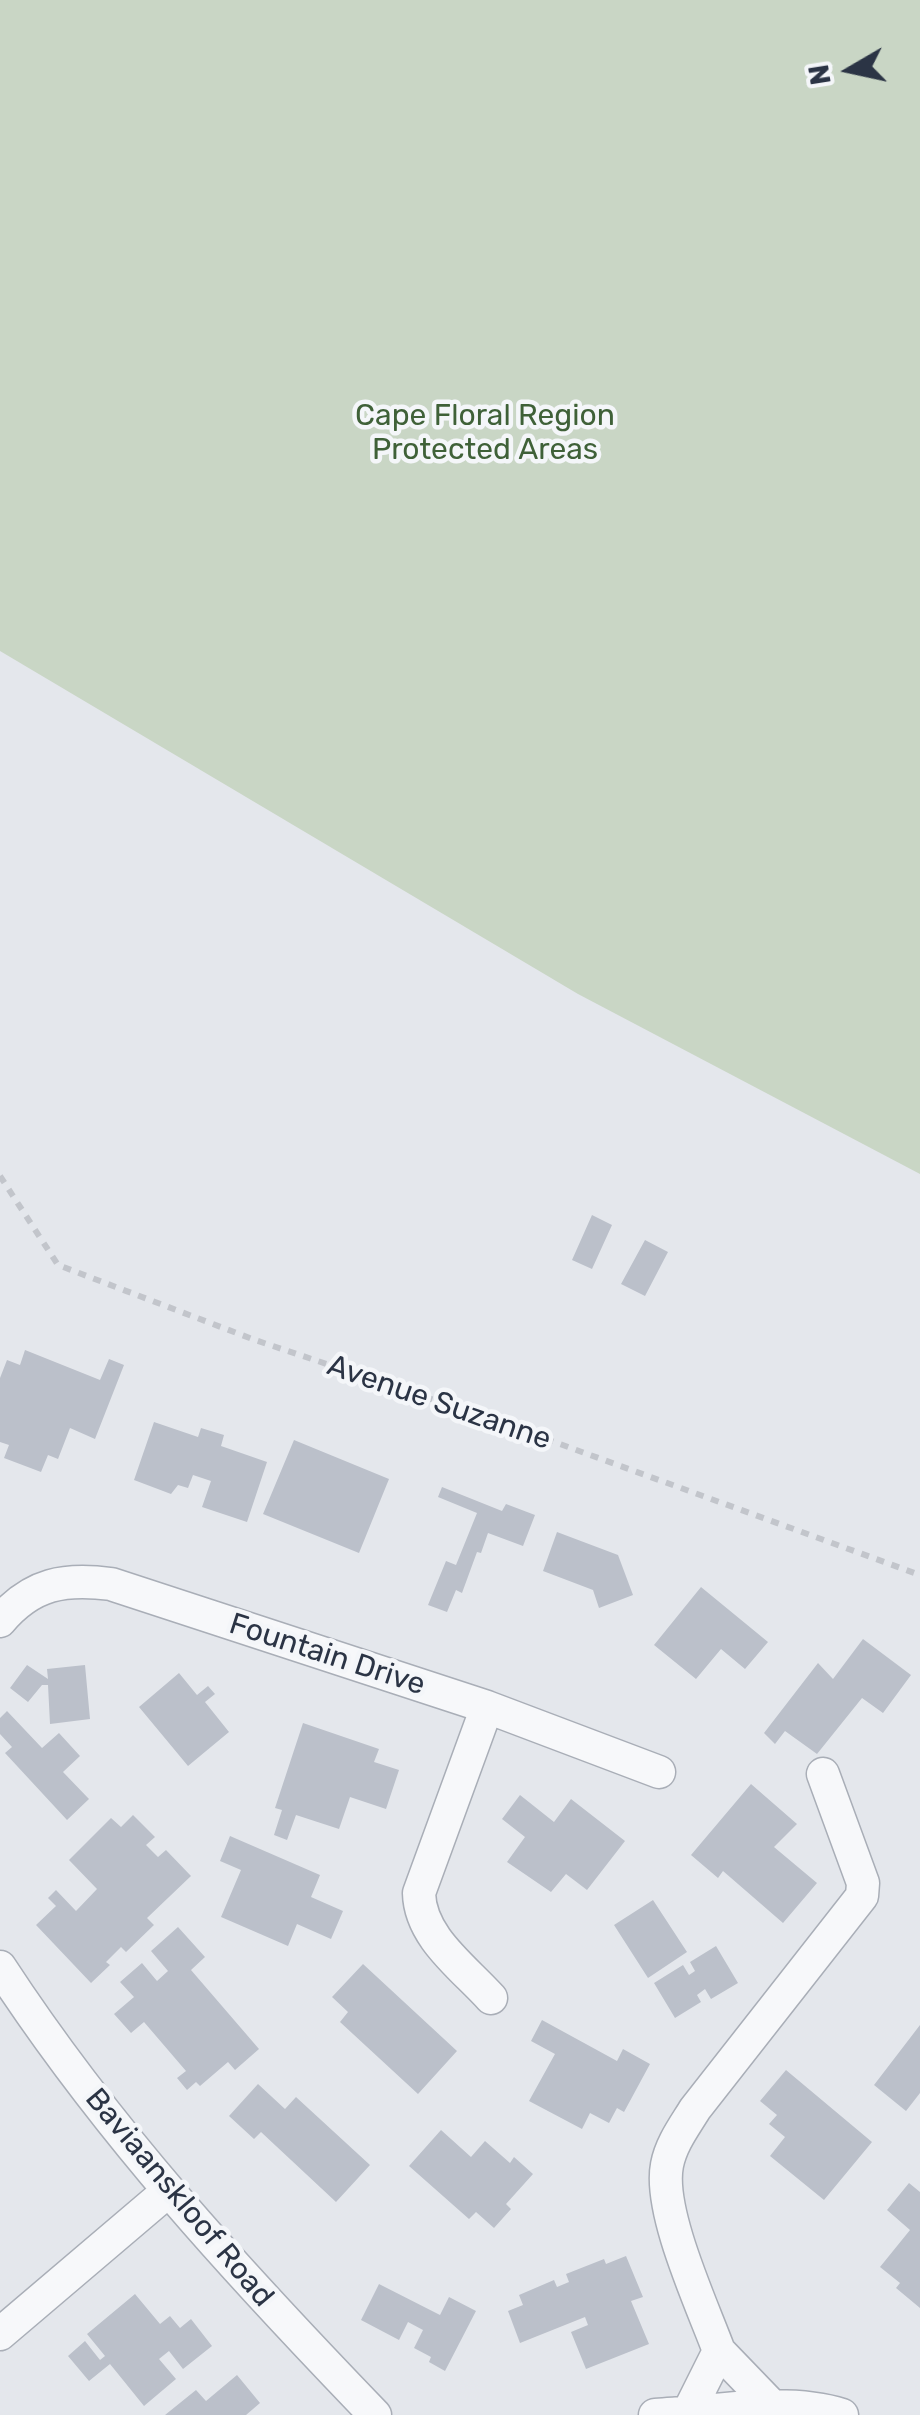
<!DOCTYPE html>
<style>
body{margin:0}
#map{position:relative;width:920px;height:2415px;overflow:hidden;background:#e4e7ec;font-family:Rubik,sans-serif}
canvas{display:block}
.north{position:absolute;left:800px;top:20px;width:100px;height:100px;-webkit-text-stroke:8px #f4f6f9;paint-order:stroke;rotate:261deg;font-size:28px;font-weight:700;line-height:40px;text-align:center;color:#2b3445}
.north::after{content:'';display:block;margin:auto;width:35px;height:45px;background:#2b3445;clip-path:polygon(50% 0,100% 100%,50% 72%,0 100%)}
</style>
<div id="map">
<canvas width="920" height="2415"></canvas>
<div class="north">N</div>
</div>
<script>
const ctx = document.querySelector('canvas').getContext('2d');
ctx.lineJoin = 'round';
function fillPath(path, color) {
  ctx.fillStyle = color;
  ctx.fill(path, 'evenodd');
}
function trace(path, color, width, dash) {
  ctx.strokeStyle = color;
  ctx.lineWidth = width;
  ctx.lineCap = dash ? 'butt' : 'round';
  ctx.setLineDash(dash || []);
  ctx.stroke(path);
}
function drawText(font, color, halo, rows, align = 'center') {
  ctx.font = font + ' Rubik,sans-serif';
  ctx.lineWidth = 9;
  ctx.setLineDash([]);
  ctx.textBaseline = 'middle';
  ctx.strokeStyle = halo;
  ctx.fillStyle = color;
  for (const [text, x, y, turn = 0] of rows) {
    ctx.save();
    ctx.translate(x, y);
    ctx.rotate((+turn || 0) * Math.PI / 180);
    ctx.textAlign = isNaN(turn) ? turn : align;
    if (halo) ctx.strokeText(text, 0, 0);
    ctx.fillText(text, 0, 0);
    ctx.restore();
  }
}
const green = new Path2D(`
 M0,0H920V1174L578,994L0,651Z`);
const building = new Path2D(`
 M592,1215L612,1225L592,1269L572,1260Z
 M645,1240L668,1252L645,1296L621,1284Z
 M25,1350L100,1380L109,1359L124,1365L95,1439L70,1428L58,1459L48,1455L41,1472L4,1458L9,1445L0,1442V1378L7,1360L20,1365Z
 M154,1422L198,1437L201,1428L224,1435L221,1446L267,1462L247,1522L202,1507L211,1481L193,1475L188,1488L178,1485L171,1494L134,1480Z
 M294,1440L389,1479L359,1553L263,1514Z
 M442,1487L502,1511L506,1504L535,1515L523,1546L488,1533L481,1553L477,1552L462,1593L456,1590L447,1612L428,1605L446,1561L456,1565L477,1513L438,1497Z
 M557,1532L618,1555L633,1595L599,1608L593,1590L543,1571Z
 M701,1587L768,1642L745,1669L721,1649L696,1679L654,1645Z
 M863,1639L911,1675L883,1713L862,1698L817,1754L785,1731L775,1744L764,1733L818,1663L833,1679Z
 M27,1665L48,1679L47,1669L85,1665L90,1719L50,1724L48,1685H42L28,1702L10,1688Z
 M179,1673L197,1695L208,1686L215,1694L205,1702L229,1732L188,1766L139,1707Z
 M7,1711L42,1748L59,1733L80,1756L63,1772L89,1799L67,1820L5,1753L12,1747L0,1734V1718Z
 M303,1723L379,1749L374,1762L399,1770L386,1809L350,1797L339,1829L296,1815L287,1840L274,1835L282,1810L275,1808Z
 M751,1784L797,1824L774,1847L817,1883L783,1923L723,1871L718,1878L691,1855Z
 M520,1795L554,1822L571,1799L625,1841L587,1890L566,1874L551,1892L507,1862L525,1837L502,1819Z
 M133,1815L155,1837L146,1845L158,1857L166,1850L191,1876L147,1918L154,1925L126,1952L121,1947L106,1962L110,1965L91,1983L36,1925L56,1906L48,1898L56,1890L76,1911L97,1889L69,1860L111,1818L121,1827Z
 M230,1836L320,1875L311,1897L343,1911L331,1939L297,1924L288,1946L221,1917L241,1870L220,1861Z
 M653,1900L687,1952L648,1978L614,1925Z
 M178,1927L205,1957L191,1970L259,2049L235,2070L228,2062L200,2086L196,2082L187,2090L177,2078L186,2071L144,2022L131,2033L114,2014L134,1997L120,1982L142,1963L157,1981L168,1971L151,1951Z
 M716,1946L738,1983L711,1999L705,1989L697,1995L701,2002L675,2018L654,1983L683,1965L689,1975L695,1971L690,1962Z
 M363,1964L457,2051L418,2094L340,2022L348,2012L332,1997Z
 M542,2020L617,2061L623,2049L650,2064L624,2112L617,2108L609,2123L590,2113L582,2129L529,2101L555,2054L531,2041Z
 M920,2025V2093L906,2111L874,2085Z
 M786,2070L872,2142L824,2200L770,2156L785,2137L769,2124L777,2115L760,2101Z
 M258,2084L285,2109L296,2097L370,2165L336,2202L261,2132L254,2139L229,2116Z
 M441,2130L471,2157L485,2141L510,2163L514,2157L533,2174L506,2204L511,2209L494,2228L476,2212L469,2219L409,2166Z
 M909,2183L920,2192V2308L896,2288L900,2283L880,2267L910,2230L887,2210Z
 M626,2256L643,2297L631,2301L649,2344L586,2369L571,2332L588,2325L585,2317L520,2343L508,2311L523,2305L519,2295L554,2280L557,2287L569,2282L566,2274L604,2259L606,2264Z
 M379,2284L440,2315L449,2297L476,2311L445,2371L429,2362L431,2357L414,2348L423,2330L408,2322L399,2340L361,2320Z
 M135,2294L160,2324L170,2316L180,2328L191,2319L212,2346L183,2369L169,2351L159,2359L176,2379L144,2406L110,2364L89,2381L68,2356L85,2341L100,2360L105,2356L87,2334Z
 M237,2375L260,2403L246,2415H165L196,2390L206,2401Z`);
const path = new Path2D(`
 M0,1176L58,1265L255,1340L494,1420L920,1575`);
const minor = new Path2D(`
 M0,1621C32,1583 65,1578 111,1584L487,1707L659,1772
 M487,1707L419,1893C420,1937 463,1967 491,1998
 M0,1967C107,2131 239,2274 375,2415
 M0,2334L167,2192
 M719,2351L774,2408
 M688,2413L719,2351C702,2305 658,2211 667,2165C671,2144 684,2127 695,2109L862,1896L863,1883L823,1774
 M655,2415C712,2412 787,2397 842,2415`);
const parkNames = [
 ["Cape Floral Region",485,416],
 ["Protected Areas",485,450]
];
const streetNames = [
 ["Avenue Suzanne",439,1403,19],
 ["Fountain Drive",327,1655,18],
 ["Baviaanskloof Road",179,2198,50]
];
fillPath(green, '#c9d6c5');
fillPath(building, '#bbc0ca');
trace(minor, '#a9aeb7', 35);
trace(path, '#c2c5cb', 6, [8, 8]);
trace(minor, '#f7f8fa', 32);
drawText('30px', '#3f6138', '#f4f6f9', parkNames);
drawText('30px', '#2b3445', '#f4f6f9', streetNames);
</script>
